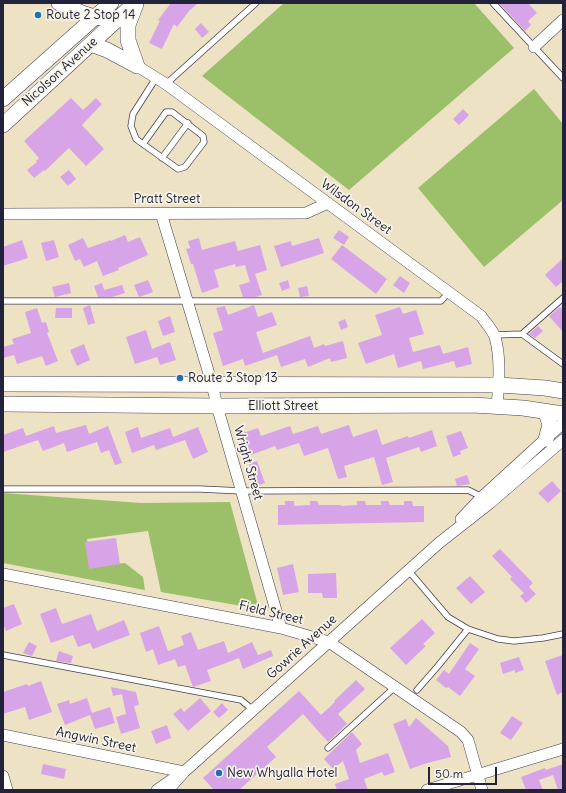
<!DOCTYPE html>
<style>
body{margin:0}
#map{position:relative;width:566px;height:793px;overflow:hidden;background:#eee2c4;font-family:Delius,sans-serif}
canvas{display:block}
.frame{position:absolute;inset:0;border:4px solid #22223b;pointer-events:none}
.scale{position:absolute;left:428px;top:767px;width:69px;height:18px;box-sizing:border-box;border:2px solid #22223b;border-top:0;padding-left:5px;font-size:12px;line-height:14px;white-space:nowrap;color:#22223b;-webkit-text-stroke:3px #f7f3e8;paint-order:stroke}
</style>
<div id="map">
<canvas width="566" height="793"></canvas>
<div class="frame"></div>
<div class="scale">50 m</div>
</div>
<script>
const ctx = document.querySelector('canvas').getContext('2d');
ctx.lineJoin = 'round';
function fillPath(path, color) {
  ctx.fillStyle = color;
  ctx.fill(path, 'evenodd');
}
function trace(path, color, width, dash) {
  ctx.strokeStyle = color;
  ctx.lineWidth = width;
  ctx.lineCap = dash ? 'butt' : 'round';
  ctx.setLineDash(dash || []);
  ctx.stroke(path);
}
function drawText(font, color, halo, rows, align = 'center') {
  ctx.font = font + ' Delius,sans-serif';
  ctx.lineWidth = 3.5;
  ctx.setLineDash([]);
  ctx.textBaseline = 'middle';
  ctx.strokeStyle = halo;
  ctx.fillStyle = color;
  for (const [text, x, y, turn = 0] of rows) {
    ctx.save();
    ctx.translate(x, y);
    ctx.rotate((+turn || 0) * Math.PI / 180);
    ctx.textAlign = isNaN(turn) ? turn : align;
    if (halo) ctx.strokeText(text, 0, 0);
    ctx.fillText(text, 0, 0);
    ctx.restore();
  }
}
const green = new Path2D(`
 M284,3H474L514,48L349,190L202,76Z
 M534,89L563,124V200L484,267L418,188Z
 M3,493L141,503L230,502L259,609L161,592L148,531L87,539L93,566L125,563L143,577L145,590L3,563Z`);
const building = new Path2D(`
 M171,3H198L189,11L177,27L174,24L162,49L149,43L160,21L158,20Z
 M499,3H528L537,13L528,21L531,25L525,31Z
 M201,23L209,32L202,38L195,29Z
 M71,98L83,110L96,98L102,104L82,125L104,149L86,166L69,148L45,171L44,170L34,178L27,170L37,162L36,161L39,158L24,141Z
 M463,109L469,115L459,125L453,119Z
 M69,170L76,179L68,186L60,177Z
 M339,230L349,237L344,245L333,238Z
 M125,235L128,242L140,237L148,255L118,268L119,270L103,276L97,261L84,267L80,259L75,261L68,245L83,238L88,248L111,240V241Z
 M199,238L202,250L235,241L238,251L260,245L267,270L255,274L262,295L256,297H243L239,285L250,282L245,265L236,267L235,264L214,270L219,287L202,293L193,264H191L186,249L190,248L188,241Z
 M319,238L324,253L281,267L274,246L291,241L292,246Z
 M22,240L28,258L3,266V247Z
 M54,240L59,257L46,261L41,243Z
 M342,245L387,279L376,294L331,259Z
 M563,258V281L556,287L545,275Z
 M400,276L410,283L404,293L393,285Z
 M148,280L153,292L139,297L134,285Z
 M288,280L290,288L282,291L279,283Z
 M69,283L71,293L55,297L52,287Z
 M102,283L104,290L122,285L125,293L112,297H98L94,286Z
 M307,286L309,296L300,297L298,288Z
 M90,305L95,323L88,325L83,308Z
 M254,305L258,317L272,312L277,325L256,332L263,353L310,336L314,348L324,344L325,346L343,341L347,358L331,362L330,358L308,367L305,359L281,367L277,355L245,366L243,359L223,366L213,333L223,330L216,308L225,306L228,315Z
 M400,307L403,314L416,310L424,334L409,338L413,352L440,345L443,354L468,347L472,364L456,368L454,361L423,369L421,361L398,368L394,354L366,364L358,343L382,335L375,315Z
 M560,307L563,311V332L549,316Z
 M37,308L42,323L46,322L49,332L47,333L58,361L46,366L42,356L17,364L14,355L3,358V347L14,344L12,339L31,333L25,312Z
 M56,308H72V318H55Z
 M170,316L175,332L163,336L158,321Z
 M345,319L348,327L341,330L338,322Z
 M538,326L543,331L535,338L529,334Z
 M146,330L152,349L170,342L176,360L160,365L157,357L135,364L126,337Z
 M84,344L90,360L77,366L70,350Z
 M86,425L89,434L108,426L122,463L115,465L109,450L101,453L97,442L67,452L64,443L43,451L38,440L3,452V435L23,428L26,436L54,426L56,433Z
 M349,425L353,437L377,429L382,445L408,436L409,438L432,430L437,446L421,452L419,447L386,458L393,482L382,485L374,457L344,466L347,477L338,479L328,448L304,456L299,443L277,450L275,446L251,455L243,433L258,428L261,436L290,426L293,434L318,426L321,434Z
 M138,427L141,438L170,428L173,437L198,427L208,452L193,459L185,440L156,450L154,445L132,453L125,432Z
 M461,431L468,448L460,451L461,454L453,457L446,436Z
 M257,461L265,483L253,487L248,471L251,470L249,464Z
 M467,475L470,484L457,486L455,479Z
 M552,481L561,491L548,503L538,493Z
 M285,501H294V506L310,505V501H317L319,505H341V506L357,505V501H365L366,505H381V501H388L390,505H404V501H412L413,506H424V522L278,525V505H285Z
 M116,538L120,564L89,569L85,542Z
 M500,549L533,583L529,587L536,594L526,603L520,596L524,593L510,579L512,577L492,556Z
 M293,564L299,592L283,595L277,568Z
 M336,573L337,598H323L322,593H308V574Z
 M470,576L485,592L471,604L456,588Z
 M14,604L22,624L6,631L3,624V608Z
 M56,608L62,624L91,614L97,631L124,620L130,635L93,649L90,643L78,647L73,635L51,643L40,614Z
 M422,619L435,633L423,644L426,646L406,665L390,648Z
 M159,626L168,651L184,645L181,636L191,632L198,650L224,641L228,653L252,642L258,655L271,650L273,656L243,669L239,658L207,670L211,681L193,687L185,665L178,667L175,659L158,665L153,649L146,652L140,633Z
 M29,642L37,646L32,656L23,653Z
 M470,643L479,649L465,669L475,676L460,696L448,687L446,688L436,680L444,670L449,674Z
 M59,651L73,656L71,663L56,661Z
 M563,655V692L557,695L545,661Z
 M519,657L524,670L515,673V670L503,674L500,663Z
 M356,680L365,689L338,714L347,724L328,742L303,714L267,747L276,757L239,790H214L203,778L299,691L321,715L335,702L334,701Z
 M41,681L52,712L29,720L25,707L3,714V692L27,684L28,686Z
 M111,687L136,692L139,705L134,706L140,728L121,734L116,717L126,714L122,694L113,696Z
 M87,698L92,713L110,707L115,723L95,729L90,715L65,725L57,704L69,700L70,704Z
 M200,698L211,711L188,731L173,714L181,708L184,712Z
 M222,703L228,710L219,718L213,712Z
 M512,716L523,723L511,740L500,733Z
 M416,718L448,746L451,757L427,763L410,769L393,724L406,719L409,727Z
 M167,725L171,738L156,744L151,731Z
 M352,732L362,744L356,750L360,763L388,753L395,772L384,776L382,772L364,779L368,790H337L335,784L349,779L343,761L333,769L324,759Z
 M43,764L66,769L64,779L41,774Z
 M563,764V790H558L553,775L539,780L543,790H526L521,777L545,768L546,770Z`);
const lane = new Path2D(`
 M493,3L563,78
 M166,84L256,3
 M143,144L166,112H172L203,136L204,142L185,167L178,169L136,139L131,126L133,114L156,78
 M162,158L188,123
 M3,301H441L449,292
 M522,334L563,298
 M494,335L522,334L563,364
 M3,489H200L242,491L468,490L482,497
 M408,570L448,617L468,629L498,639L514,641L543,638L563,634
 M3,655L241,700L253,710
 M417,690L438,666L468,629
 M328,748L395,687`);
const street = new Path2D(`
 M534,47L563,20
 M137,66L166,84L481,316C485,322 492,329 495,337C501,358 499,384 497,406
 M161,213L212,384L217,406L281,628
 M3,214L306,213L328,203
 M461,519L482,497L563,423
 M3,574L281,628L329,642L461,732L468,740L482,790
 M3,735L184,772
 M3,776L7,790
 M157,790L173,779
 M168,790L184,772L439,543L490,503L563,440
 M427,790L563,749`);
const secondary = new Path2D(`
 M59,3C74,9 86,17 102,18
 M136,4L128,25V40L137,66
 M91,44L107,50L137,66
 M3,99L111,3
 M3,125L135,3
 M3,384L499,385L545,388L563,391
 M3,404L217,406L473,405L523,408L563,414
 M546,412L550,425L546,439`);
const markers = [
 [38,15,4,"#1f6fb2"],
 [180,378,4,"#1f6fb2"],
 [219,773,4,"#1f6fb2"]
];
const poiNames = [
 ["Route 2 Stop 14",46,15],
 ["Route 3 Stop 13",188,378],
 ["New Whyalla Hotel",227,773]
];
const streetNames = [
 ["Nicolson Avenue",60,72,-42],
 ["Pratt Street",167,199],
 ["Wilsdon Street",356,207,36],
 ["Elliott Street",283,406],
 ["Wright Street",248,463,74],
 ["Field Street",271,613,13],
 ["Gowrie Avenue",302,647,-42],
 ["Angwin Street",96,740,12]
];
fillPath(green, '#9cbf69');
fillPath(building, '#d7a4e8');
trace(lane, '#413f50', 7);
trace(street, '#413f50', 12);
trace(secondary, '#413f50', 16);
trace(lane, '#fff', 5.5);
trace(street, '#fff', 11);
trace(secondary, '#fff', 15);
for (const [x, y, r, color] of markers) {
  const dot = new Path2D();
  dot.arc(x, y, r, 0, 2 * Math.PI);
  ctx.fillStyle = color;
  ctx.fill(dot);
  trace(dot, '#f7f3e8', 1.5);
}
drawText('13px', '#22223b', '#f7f3e8', poiNames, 'left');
drawText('13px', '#22223b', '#f7f3e8', streetNames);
</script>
